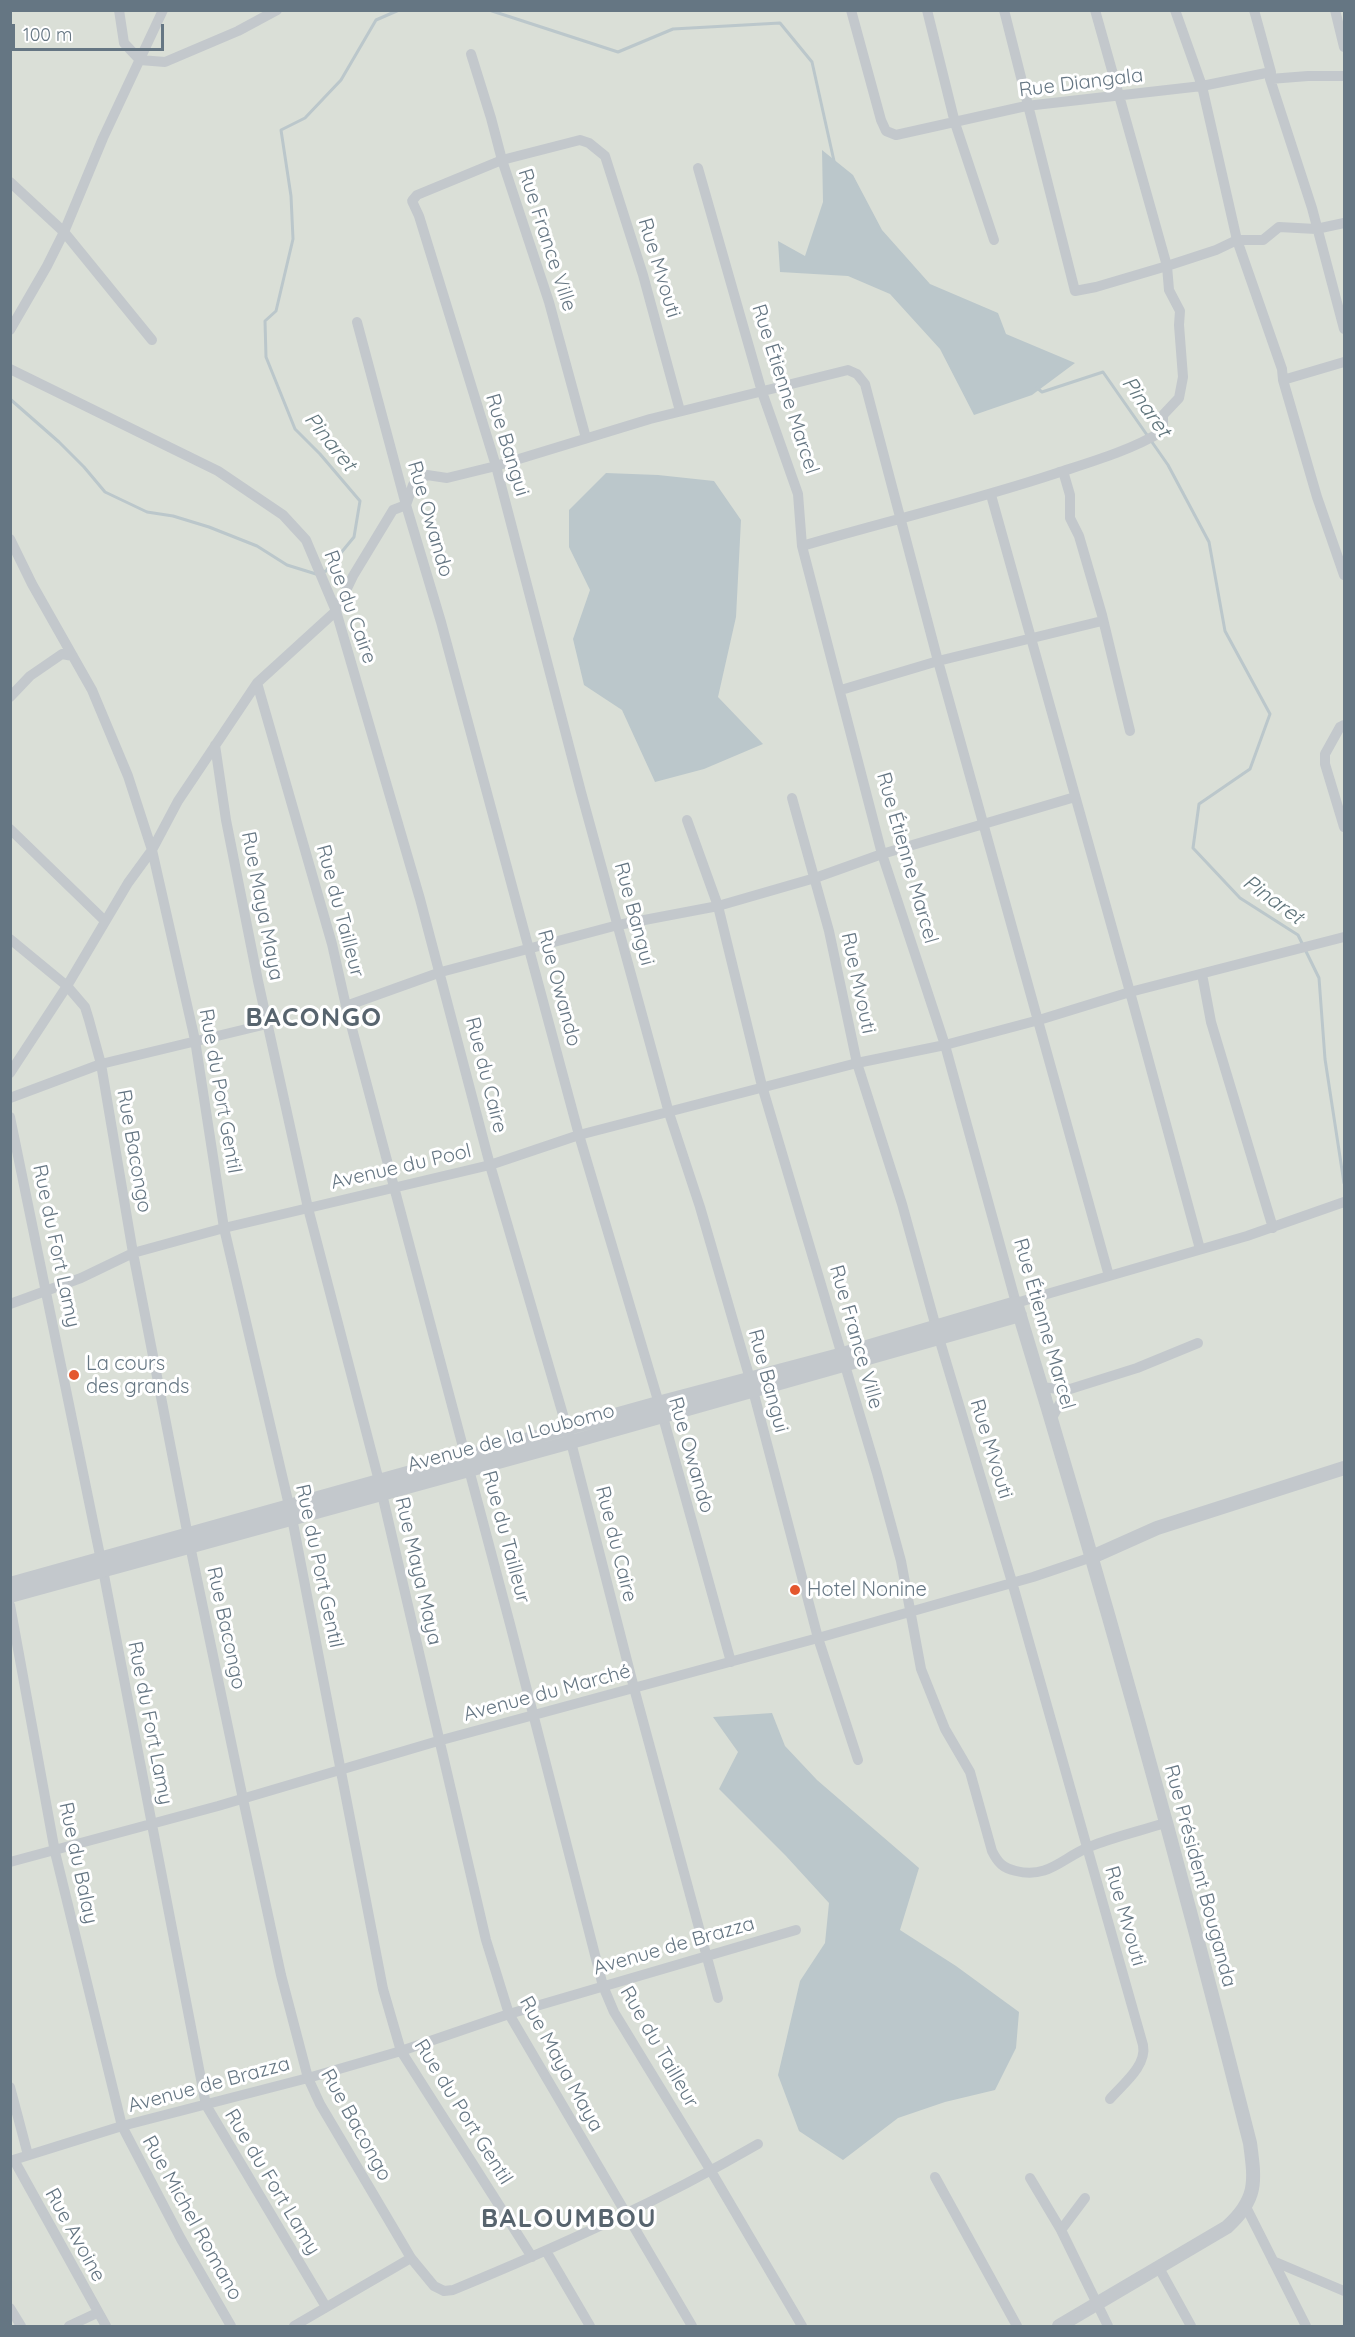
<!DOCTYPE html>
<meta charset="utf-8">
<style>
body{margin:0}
#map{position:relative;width:1355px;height:2337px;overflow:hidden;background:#fafaf8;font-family:Quicksand,sans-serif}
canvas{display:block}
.frame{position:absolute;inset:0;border:12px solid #657683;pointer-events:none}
.scale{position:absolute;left:12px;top:24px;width:152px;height:27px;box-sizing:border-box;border:3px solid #657683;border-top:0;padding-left:8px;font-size:18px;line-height:21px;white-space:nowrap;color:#657683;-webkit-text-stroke:4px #fff;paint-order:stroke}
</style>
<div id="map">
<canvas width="1355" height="2337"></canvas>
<div class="frame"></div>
<div class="scale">100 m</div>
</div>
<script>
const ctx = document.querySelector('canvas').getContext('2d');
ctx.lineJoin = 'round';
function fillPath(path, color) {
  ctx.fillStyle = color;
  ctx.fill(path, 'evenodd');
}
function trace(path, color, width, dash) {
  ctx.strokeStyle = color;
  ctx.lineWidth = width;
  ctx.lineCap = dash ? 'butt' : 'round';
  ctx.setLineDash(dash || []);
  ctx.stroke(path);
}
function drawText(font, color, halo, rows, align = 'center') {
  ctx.font = font + ' Quicksand,sans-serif';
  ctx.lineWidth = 6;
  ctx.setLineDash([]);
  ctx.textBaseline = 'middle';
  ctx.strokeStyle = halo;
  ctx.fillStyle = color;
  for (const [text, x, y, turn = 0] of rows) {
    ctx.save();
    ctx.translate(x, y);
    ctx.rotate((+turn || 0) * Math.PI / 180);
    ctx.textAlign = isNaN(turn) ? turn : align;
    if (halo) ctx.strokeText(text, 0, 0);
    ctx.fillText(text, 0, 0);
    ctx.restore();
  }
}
const green = new Path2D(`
 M11,11H1344V2326H11Z`);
const water = new Path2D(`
 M822,150L853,175L882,230L930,284L998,313L1006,334L1075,363L1032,395L974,415L940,349L890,294L848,276L780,272L778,241L805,256L823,202Z
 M606,473L658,475L714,481L741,520L736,617L718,697L763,744L704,769L655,782L622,710L584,685L573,639L590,590L569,547V510Z
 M772,1713L785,1746L817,1780L919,1868L900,1930L956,1966L1019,2012L1016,2048L995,2090L945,2102L898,2118L843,2160L799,2131L778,2075L800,1981L825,1943L829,1903L786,1856L719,1789L738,1752L713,1717Z`);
const stream = new Path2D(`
 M489,10L618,52L673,29L780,23L812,62L834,161
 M1037,388L1042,392L1103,372L1168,465L1209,542L1225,631L1270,714L1250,769L1199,804L1193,848L1240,898L1298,935L1319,978L1325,1059L1344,1183
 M10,399L59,442L84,467L105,492L147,512L173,516L209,527L257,546L287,565L316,574
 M323,572L326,571L354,537L360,501L320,454L295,429L266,357L265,321L276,311L293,239L291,196L281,130L305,118L341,80L376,20L399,10`);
const minor = new Path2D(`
 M119,10L124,43L140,60L165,62L238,31L277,10
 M851,10L881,120L886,131L896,135L1026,106L1202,86L1271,72
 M927,10L955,123L994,240
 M1004,10L1075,291L1096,287L1167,266L1216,250L1237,240H1263L1279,227L1316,229L1344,223
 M1175,10L1202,86L1237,240L1282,369L1283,380L1317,497L1344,575
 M1254,10L1271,72L1270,79L1312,208L1344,329
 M1335,10L1344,47
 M471,54L491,118L502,160L549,302L586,438
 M1270,79L1308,76H1344
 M698,168L762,392L798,494L802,546L882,854L945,1045L1016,1303L1247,1236L1344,1202
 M10,182L64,232L152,340
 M357,322L406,505L441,622L579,1135L663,1417L731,1662
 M10,330L47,266L64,232L103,138L163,10
 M10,369L218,471L283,515L306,540L336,611L420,899L490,1165L571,1442L634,1688L718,1998
 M1283,380L1344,362
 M680,411L643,275L605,156L589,143L580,140L502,160L417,195L412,201L419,216L496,466L581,792L669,1113L700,1207L750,1379L818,1638L858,1760
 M1063,471L1070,495V518L1079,536L1102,615L1130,731
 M991,495L1130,992L1200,1249
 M10,539L32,584L92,690L128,776L152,850L195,1040L224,1228L292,1518L383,1989L401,2051L532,2257
 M802,546C887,521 973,501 1057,473C1094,461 1129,451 1163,431V415L1179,398L1183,377L1179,325L1180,311L1169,290L1167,266L1095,10
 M257,683L332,944L346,1006L510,1624L603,1986L614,2012L711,2171L802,2326
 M841,690L938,661L1102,621
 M10,697L30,676L62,654L73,656
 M1344,725L1340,727L1325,754V764L1344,827
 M215,745L226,820L258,981L308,1208L379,1481L486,1940L509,2014L692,2326
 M792,798L829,931L857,1063L902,1204L939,1338L1012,1582L1143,2045C1147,2066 1123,2084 1110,2099
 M687,820L718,906L762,1086L877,1473L901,1561L921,1669L945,1729L970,1772L992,1851C998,1863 1003,1868 1016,1871C1048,1879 1062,1858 1089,1847C1113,1837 1140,1831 1165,1823
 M10,829L105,921
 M10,939L67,986L85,1007L89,1020L101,1064L133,1253L188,1536L243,1799L281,1975L308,2078L320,2104L411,2258L434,2286L444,2291L453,2290C557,2247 660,2201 758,2144
 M1202,974L1211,1022L1273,1228
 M346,1006L441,972L618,925L718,906L815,878L882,854L1075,797
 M10,1073L67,986L128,883L152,850L178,801L257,683L336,611L353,576L393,510L406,505L413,485L427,475L447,478L496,466L650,419L848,370L857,374L865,384L938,661L1109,1276
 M10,1098L101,1064L267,1024
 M10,1117L103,1570L206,2105L326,2307
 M10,1304L81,1278L133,1253L224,1228L490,1165L579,1135L857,1063L945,1045L1039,1020L1130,992L1344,937
 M1041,1387L1067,1390L1137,1368L1198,1343
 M1051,1420L1067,1390
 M10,1605L55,1852L122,2126L181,2239L231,2326
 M10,1862L218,1806L438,1741L818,1638L1033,1577L1092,1557
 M10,2087L28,2155
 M14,2160L106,2326
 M10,2161L122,2126L308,2078L401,2051L509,2014L796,1930
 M935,2177L1017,2326
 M1030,2178L1061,2230L1108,2326
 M1246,2207L1306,2326
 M1061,2230L1085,2198
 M546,2251L590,2326
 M1273,2261L1344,2291
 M1159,2268L1191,2326
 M10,2308L21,2326
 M69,2326L97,2313
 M294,2326L411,2258`);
const tertiary = new Path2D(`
 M1092,1557L1157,1528L1344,1468
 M10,1584L658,1403L843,1354L1016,1303C1101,1581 1179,1861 1250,2143C1255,2181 1258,2199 1227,2227L1059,2326
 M10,1596L571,1442L1020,1315`);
const markers = [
 [74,1375,6,"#e4572e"],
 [795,1590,6,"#e4572e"]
];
const streetNames = [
 ["Rue Diangala",1081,83,-7],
 ["Rue France Ville",547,240,72],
 ["Rue Mvouti",659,268,73],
 ["Rue Étienne Marcel",785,389,72],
 ["Rue Bangui",507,445,73],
 ["Rue Owando",430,519,74],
 ["Rue du Caire",350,607,70],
 ["Rue Étienne Marcel",907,858,74],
 ["Rue Maya Maya",262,906,79],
 ["Rue du Tailleur",340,911,75],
 ["Rue Bangui",634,914,75],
 ["Rue Mvouti",858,983,78],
 ["Rue Owando",559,988,75],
 ["Rue du Caire",486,1075,76],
 ["Rue du Port Gentil",220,1091,80],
 ["Rue Bacongo",134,1151,80],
 ["Avenue du Pool",401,1167,-13],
 ["Rue du Fort Lamy",56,1246,78],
 ["Rue Étienne Marcel",1044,1324,74],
 ["Rue France Ville",856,1337,74],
 ["Rue Bangui",768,1381,75],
 ["Avenue de la Loubomo",511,1438,-15],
 ["Rue Mvouti",991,1449,73],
 ["Rue Owando",691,1455,74],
 ["Rue du Tailleur",506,1537,75],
 ["Rue du Caire",616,1544,76],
 ["Rue du Port Gentil",319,1566,78],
 ["Rue Maya Maya",418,1571,77],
 ["Rue Bacongo",226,1628,78],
 ["Avenue du Marché",547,1693,-15],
 ["Rue du Fort Lamy",150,1723,79],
 ["Rue du Balay",78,1863,78],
 ["Rue Président Bouganda",1200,1876,75],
 ["Rue Mvouti",1125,1916,74],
 ["Avenue de Brazza",674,1946,-16],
 ["Rue du Tailleur",659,2047,60],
 ["Rue Maya Maya",561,2064,61],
 ["Avenue de Brazza",209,2085,-15],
 ["Rue du Port Gentil",463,2112,58],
 ["Rue Bacongo",356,2125,61],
 ["Rue du Fort Lamy",272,2182,59],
 ["Rue Michel Romano",192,2218,61],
 ["Rue Avoine",75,2235,61]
];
const poiNames = [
 ["La cours",86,1364],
 ["des grands",86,1387],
 ["Hotel Nonine",807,1590]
];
const waterNames = [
 ["Pinaret",1146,407,55],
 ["Pinaret",330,442,51],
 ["Pinaret",1273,900,36]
];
const districtNames = [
 ["BACONGO",314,1018],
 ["BALOUMBOU",569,2219]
];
fillPath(green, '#dadfd7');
fillPath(water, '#bbc7cb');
trace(stream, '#bbc7cb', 3);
trace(minor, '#c3c8cc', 10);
trace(tertiary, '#c3c8cc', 14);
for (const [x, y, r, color] of markers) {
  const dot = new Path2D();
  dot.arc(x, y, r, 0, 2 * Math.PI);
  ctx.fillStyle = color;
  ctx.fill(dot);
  trace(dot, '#fff', 2);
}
drawText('20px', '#657683', '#fff', streetNames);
drawText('20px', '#657683', '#fff', poiNames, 'left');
drawText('italic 21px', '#60757c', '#fff', waterNames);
ctx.letterSpacing = '1.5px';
drawText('bold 26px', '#57646e', '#fff', districtNames);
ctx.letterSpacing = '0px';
</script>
